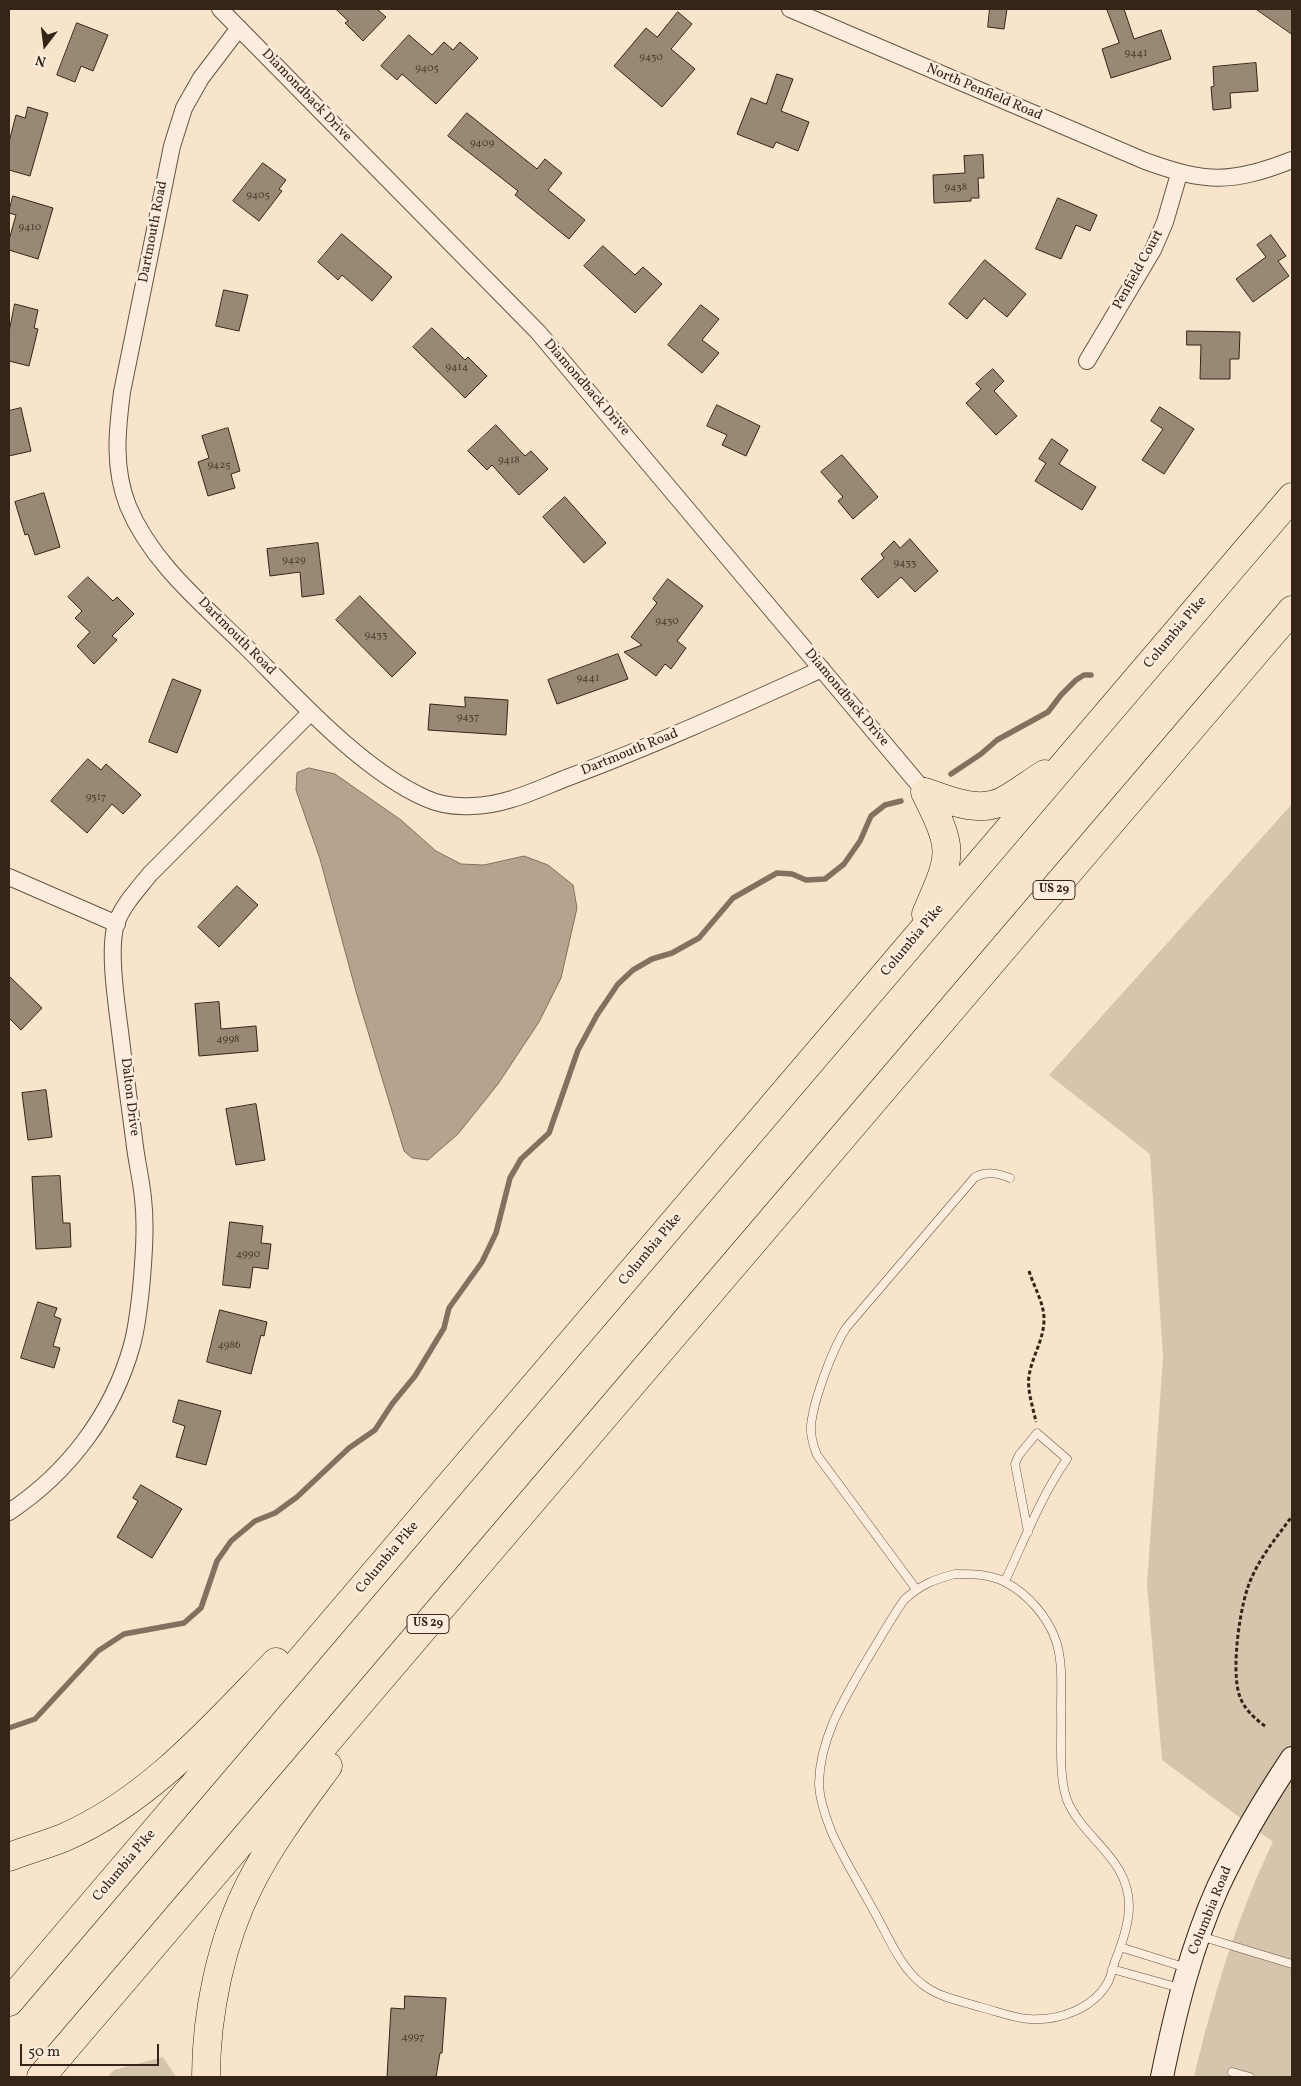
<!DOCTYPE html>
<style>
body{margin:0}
#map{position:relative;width:1301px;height:2086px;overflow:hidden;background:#f7e4ca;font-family:Vollkorn,serif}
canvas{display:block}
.frame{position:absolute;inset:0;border:10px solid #342517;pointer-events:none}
.north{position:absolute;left:20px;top:20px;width:50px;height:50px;-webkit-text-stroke:4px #faeddd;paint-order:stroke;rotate:195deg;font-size:14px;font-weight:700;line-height:20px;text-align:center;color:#342517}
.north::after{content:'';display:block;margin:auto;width:18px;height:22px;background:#342517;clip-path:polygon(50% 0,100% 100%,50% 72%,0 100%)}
.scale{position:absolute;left:20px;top:2044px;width:139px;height:22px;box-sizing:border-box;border:2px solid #342517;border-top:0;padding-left:6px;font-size:15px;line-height:18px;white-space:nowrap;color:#342517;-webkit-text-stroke:4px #faeddd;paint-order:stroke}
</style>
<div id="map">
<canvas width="1301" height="2086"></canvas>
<div class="frame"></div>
<div class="north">N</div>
<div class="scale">50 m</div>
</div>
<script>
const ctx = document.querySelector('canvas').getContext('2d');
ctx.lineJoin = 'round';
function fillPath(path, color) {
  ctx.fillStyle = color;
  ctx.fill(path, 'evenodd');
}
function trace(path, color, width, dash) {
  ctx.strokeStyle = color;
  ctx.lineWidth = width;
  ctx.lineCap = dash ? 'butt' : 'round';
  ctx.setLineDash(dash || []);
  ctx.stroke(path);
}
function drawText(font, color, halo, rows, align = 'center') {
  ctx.font = font + ' Vollkorn,serif';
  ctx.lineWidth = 5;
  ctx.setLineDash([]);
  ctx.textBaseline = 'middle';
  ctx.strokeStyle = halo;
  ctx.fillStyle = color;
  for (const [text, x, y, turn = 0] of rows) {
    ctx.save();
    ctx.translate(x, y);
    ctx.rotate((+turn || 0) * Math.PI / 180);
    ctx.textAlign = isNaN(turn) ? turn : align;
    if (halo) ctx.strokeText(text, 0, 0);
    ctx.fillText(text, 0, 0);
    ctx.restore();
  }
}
const green = new Path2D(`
 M1292,804V2077H1194C1213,1997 1237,1916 1273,1842L1162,1760L1147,1584L1163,1357L1150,1154L1049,1075Z
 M163,2057L176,2077H107L114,2070Z`);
const water = new Path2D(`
 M309,768L335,774L401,820L436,851L461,864L484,865L524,856L548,865L573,885L577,908L561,978L539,1022L498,1084L458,1134L428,1160L412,1158L404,1151L357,995L320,859L296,790L297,773Z`);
const stream = new Path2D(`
 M951,774L981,754L997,740L1048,712L1061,695L1076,680L1084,675H1091
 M9,1728L35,1719L98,1651L124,1634L184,1623L201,1608L217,1561L231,1541L255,1521L275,1513L297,1497L349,1448L375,1430L392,1404L415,1376L444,1328L449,1308L482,1262L496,1233L510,1178L521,1159L549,1133L578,1050L597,1015L618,984L633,970L652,959L672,953L699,938L733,898L777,873L792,874L806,880L825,879L844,864L860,841L871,816L885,805L901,801`);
const building = new Path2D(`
 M336,9H377L386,17L363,41L345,23L348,21Z
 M990,9H1007L1004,29L988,27Z
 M1107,9H1124L1134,39L1161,30L1171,59L1111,78L1102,49L1119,43Z
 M1256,9H1292V34Z
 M678,12L692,24L671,49L695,69L662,107L614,66L646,28L657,37Z
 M77,23L108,35L93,71L81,66L75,82L57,75Z
 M409,35L432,55L444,42L453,50L460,42L478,58L436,104L402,74L397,80L381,66Z
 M1256,63L1258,91L1230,93L1231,108L1213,110L1211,87L1214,86L1213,67Z
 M777,74L793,79L781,111L809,122L798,151L776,142L773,148L737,134L751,98L766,104Z
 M28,107L48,113L30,176L9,170V142L16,115L25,118Z
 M467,113L537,169L545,159L562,173L548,190L585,220L569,239L515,195L518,191L448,136Z
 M983,155L984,178H978L979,198H971V201L934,203L933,175L965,173L964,156Z
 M263,163L286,180L279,189L282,191L259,221L233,201Z
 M13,196L53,208L38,259L9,250V240L16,215L9,213Z
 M1058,198L1097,215L1090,231L1076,225L1061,259L1036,249Z
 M342,234L392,277L372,301L342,275L338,280L318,262Z
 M1271,235L1286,256L1278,261L1289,276L1253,302L1236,279L1266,257L1257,245Z
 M603,246L635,275L643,267L662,284L635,313L584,266Z
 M985,260L1026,294L1007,317L984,298L967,319L949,304Z
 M224,290L248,295L239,331L216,326Z
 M15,304L38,310L34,328L38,329L29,366L9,361V332Z
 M701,305L719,319L702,340L719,353L702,373L668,345Z
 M432,328L465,360L468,357L487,376L465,398L413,347Z
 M1187,331L1240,332L1239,359H1230V379H1200L1201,345H1187Z
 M993,369L1004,381L994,391L1017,416L996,435L966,403L981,389L976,384Z
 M717,405L760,426L746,456L722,445L727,435L707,426Z
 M1160,407L1194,429L1164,474L1142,460L1163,429L1151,421Z
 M21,408L31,451L9,456V411Z
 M496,425L525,456L531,451L548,469L519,495L492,465L487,470L468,451Z
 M228,428L240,471L231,474L235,488L208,496L198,462L209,458L202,436Z
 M1052,439L1068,450L1059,464L1096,487L1082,510L1035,481L1046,463L1039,459Z
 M842,455L878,497L853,519L838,501L843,497L821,472Z
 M44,493L60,547L35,555L28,534L25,535L15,502Z
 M565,497L606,543L584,563L543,517Z
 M910,539L938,571L915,592L901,577L878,598L861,579L884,558L881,554L894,541L900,548Z
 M318,543L324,594L302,597L300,572L270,576L267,549Z
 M88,577L113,601L117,597L134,614L112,636L117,640L94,664L77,646L90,632L75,618L82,611L68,597Z
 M668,579L703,606L677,641L686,648L671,669L665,664L656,676L624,652L642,645L631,637L657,603L653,599Z
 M360,596L416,653L392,677L336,620Z
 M618,654L628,679L557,704L548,680Z
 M173,679L201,690L177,753L149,742Z
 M465,697L508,700L506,735L428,730L430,704L465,707Z
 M88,759L101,770L106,764L141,795L123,814L112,804L87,833L51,801Z
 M237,886L258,905L219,947L198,927Z
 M9,976L42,1008L21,1030L9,1018Z
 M219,1002L221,1029L256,1026L258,1051L199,1056L195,1004Z
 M46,1090L52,1137L28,1140L22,1093Z
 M256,1104L265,1160L236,1165L226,1109Z
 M60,1176L63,1223H70L71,1247L36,1249L32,1177Z
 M230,1222L263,1226L261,1243L271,1244L268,1269L253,1267L250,1288L223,1285Z
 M38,1302L57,1308L54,1316L61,1319L53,1346L60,1348L54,1368L21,1358Z
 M220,1310L267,1322L264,1336L261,1335L251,1374L207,1362Z
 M179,1400L221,1411L206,1465L176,1457L185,1426L173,1422Z
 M141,1485L182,1509L152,1558L117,1537L138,1501L133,1498Z
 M405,1996L446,1998L442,2053H440L436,2077H387L391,2008L404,2009Z`);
const path = new Path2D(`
 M1029,1271C1034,1287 1044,1303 1044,1319C1044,1340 1032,1356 1029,1376C1027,1391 1033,1407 1036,1422
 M1265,1726C1254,1718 1243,1708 1239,1694C1231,1668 1240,1601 1252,1577C1262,1554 1278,1536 1292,1516`);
const lane = new Path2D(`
 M955,1574C972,1574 990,1574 1005,1582C1028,1594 1048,1617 1056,1641C1063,1662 1061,1687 1061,1709C1062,1736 1058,1775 1067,1800C1083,1839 1129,1858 1129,1906C1129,1924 1122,1944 1115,1961C1113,1968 1111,1976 1108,1982C1093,2009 1059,2021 1029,2019C1013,2018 996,2011 980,2007C960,2001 938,1997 922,1984C900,1967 888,1936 875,1913C861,1887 844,1860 832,1833C826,1818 819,1799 819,1783C820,1738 843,1701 865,1663C878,1642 890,1620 904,1600C920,1585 935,1579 955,1574Z
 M1005,1581C1024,1541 1041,1496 1067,1459L1037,1433L1019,1455L1015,1464L1028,1532
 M916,1589L817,1455C813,1445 810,1436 811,1425C814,1399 832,1350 846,1328L975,1177C988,1171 997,1173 1010,1178
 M1200,1936L1292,1964
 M1120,1947L1187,1968
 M1112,1969L1180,1988
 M1232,2072L1250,2077`);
const street = new Path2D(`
 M220,9L538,332L925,792
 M790,9L1145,161C1206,183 1231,184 1292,160
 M239,28L201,78L184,108L172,146L122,392C117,431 113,468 128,506C152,564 205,606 248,649C297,698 362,770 425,798C440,805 456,807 472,806C505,806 538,789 569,777C655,745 738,707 822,669
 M1087,361L1153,250L1165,222L1179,174
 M9,877L117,924
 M9,1512C68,1473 113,1414 132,1345C138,1323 140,1300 142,1278C144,1252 146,1225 143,1198C141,1178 136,1159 134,1139C130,1109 126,1079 122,1048C119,1018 107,953 116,924C122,906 138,889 150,874L311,712`);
const secondary = new Path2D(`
 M1162,2077C1175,2013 1191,1947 1218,1887C1239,1842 1264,1800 1292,1758`);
const highway = new Path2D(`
 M925,792C950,801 980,814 1005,800C1019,792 1032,782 1045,774
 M925,792C955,852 952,854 926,914
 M9,1857C27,1850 45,1845 63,1838C149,1801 212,1728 276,1662
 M9,2002L1292,497
 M41,2077L1292,610
 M206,2077C206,2014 221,1941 250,1884C271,1842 300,1804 328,1766`);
const numberNames = [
 ["9441",1136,54],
 ["9430",651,58],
 ["9405",427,69],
 ["9409",482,144],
 ["9438",956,188],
 ["9405",258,196],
 ["9410",30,228],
 ["9414",457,368],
 ["9418",509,461],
 ["9425",219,466],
 ["9429",294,561],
 ["9433",905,564],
 ["9430",667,622],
 ["9433",376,636],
 ["9441",588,679],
 ["9437",468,718],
 ["9317",96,798],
 ["4998",228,1040],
 ["4990",248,1255],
 ["4986",229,1346],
 ["4997",413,2038]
];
const shields = [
 [1054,890,42],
 [428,1624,42]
];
const shieldNames = [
 ["US 29",1054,890],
 ["US 29",428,1624]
];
const streetNames = [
 ["North Penfield Road",984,93,23],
 ["Diamondback Drive",306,96,46],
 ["Dartmouth Road",154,232,-79],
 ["Penfield Court",1139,270,-61],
 ["Diamondback Drive",586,388,49],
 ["Columbia Pike",1176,633,-50],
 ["Dartmouth Road",236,637,45],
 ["Diamondback Drive",846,698,50],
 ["Dartmouth Road",630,753,-22],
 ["Columbia Pike",913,941,-50],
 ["Dalton Drive",129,1097,83],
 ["Columbia Pike",651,1250,-50],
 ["Columbia Pike",388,1558,-50],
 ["Columbia Pike",125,1866,-50],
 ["Columbia Road",1211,1911,-68]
];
fillPath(green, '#d6c4ac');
fillPath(water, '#b5a38d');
trace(water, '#81715e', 1);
trace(stream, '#81715e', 5.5);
fillPath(building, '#998874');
trace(building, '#342517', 1);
trace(lane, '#655544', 9);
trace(street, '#655544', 18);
trace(secondary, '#342517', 24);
trace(highway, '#342517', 29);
trace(path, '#342517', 3, [4, 2.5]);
trace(lane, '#faeddd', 8);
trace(street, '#faeddd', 16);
trace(secondary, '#faeddd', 22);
trace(highway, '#f7e4ca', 28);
drawText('11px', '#4d3e2e', null, numberNames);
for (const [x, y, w] of shields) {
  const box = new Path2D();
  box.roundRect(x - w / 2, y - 9.5, w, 19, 4);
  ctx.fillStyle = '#faeddd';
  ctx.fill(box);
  trace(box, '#342517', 1);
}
drawText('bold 12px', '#342517', null, shieldNames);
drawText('14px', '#342517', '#faeddd', streetNames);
</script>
